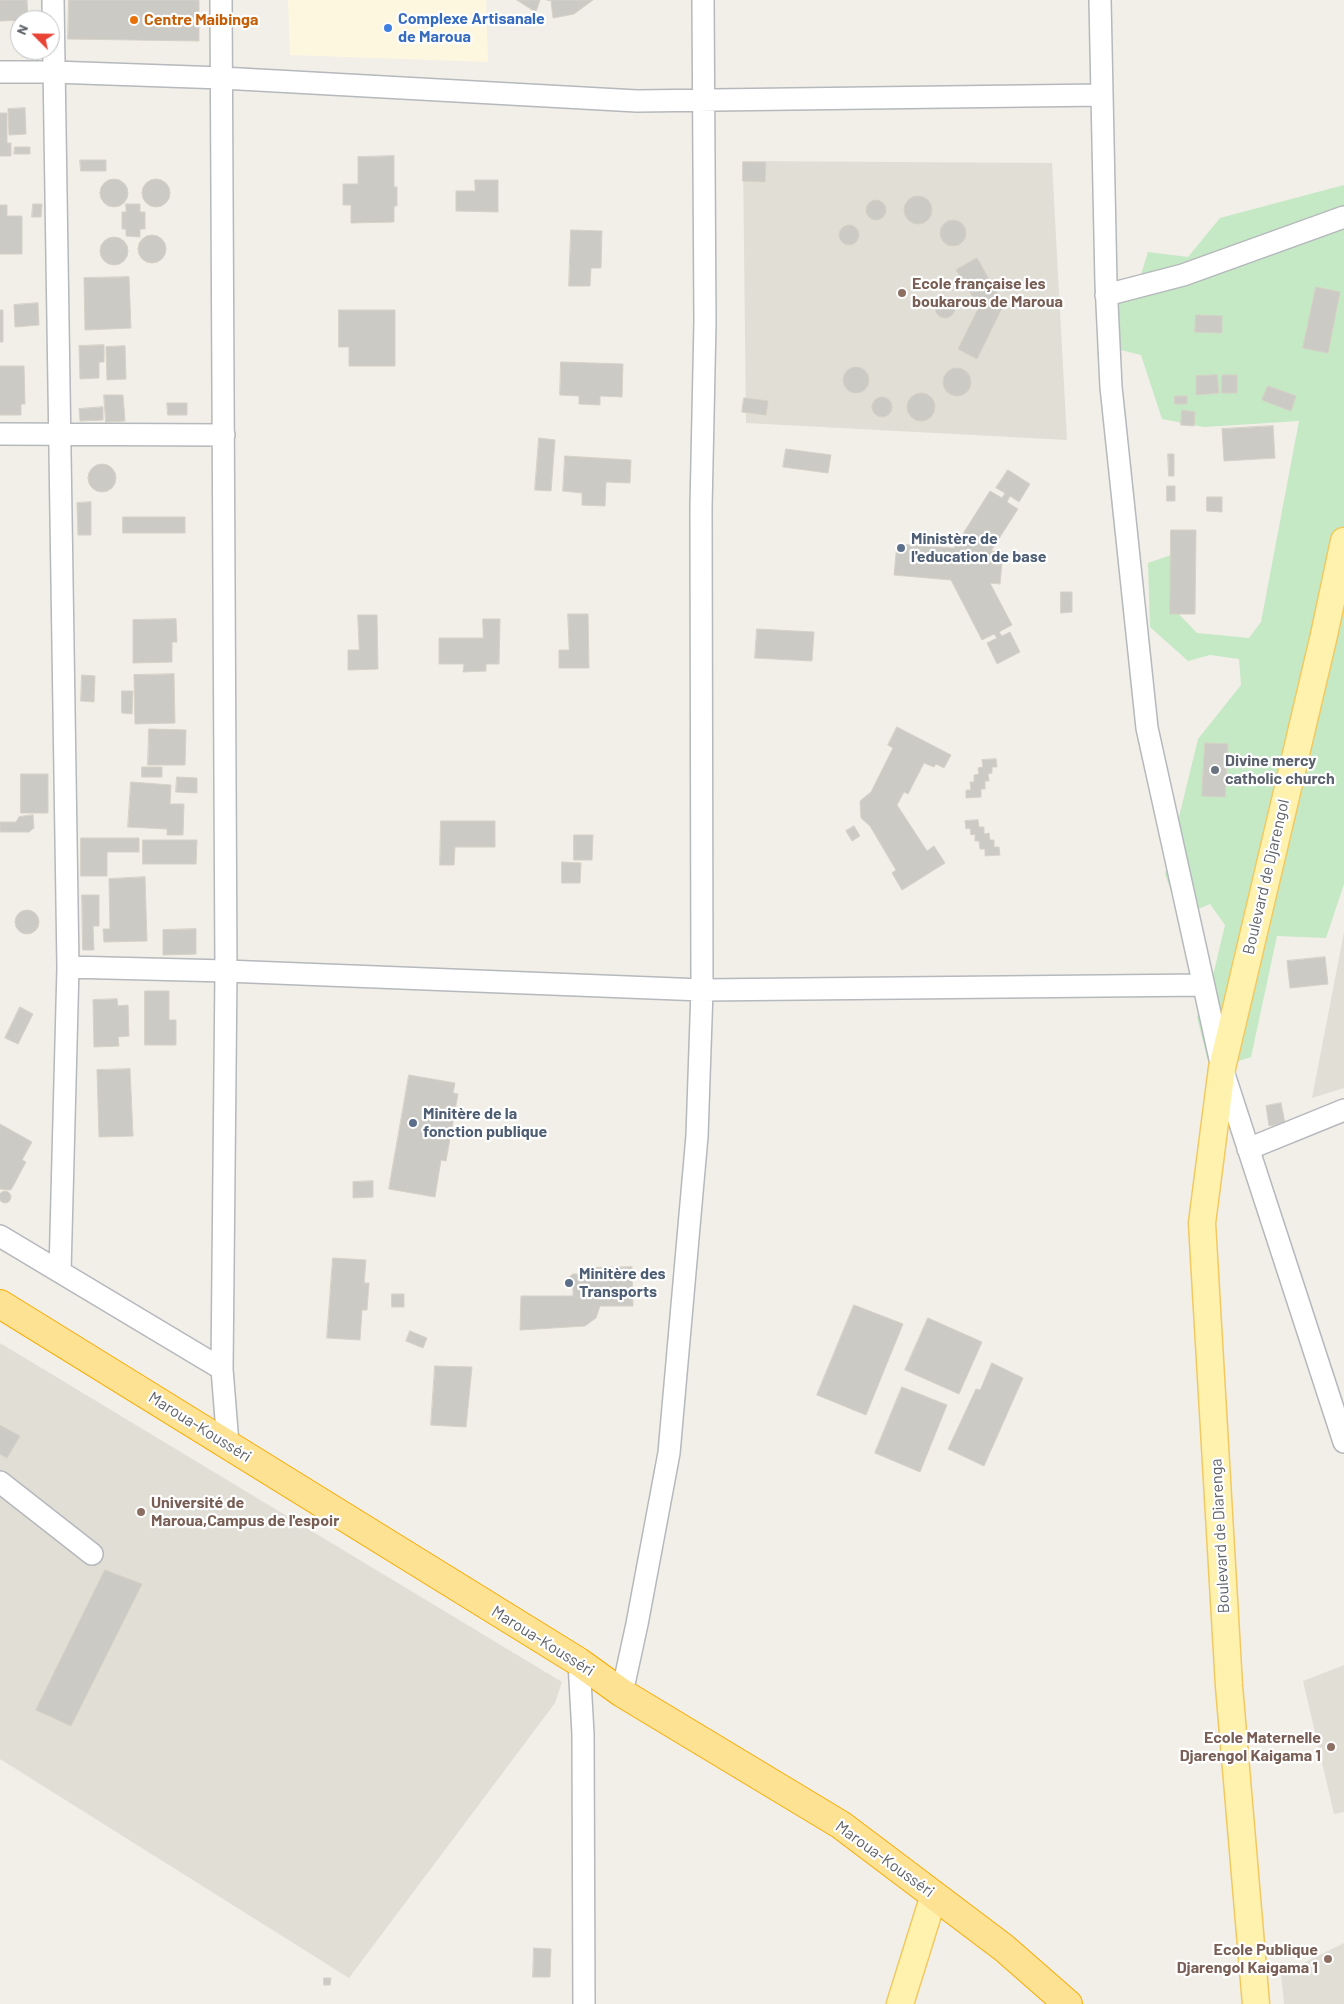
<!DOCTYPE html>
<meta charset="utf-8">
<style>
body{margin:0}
#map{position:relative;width:1344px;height:2004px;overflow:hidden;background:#f1efe8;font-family:Barlow,sans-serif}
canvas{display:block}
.north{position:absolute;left:10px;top:10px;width:50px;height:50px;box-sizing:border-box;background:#fff;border:1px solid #bfc1c3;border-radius:50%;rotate:293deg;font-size:14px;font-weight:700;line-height:20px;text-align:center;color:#5f6368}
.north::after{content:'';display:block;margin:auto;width:18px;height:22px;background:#ea4335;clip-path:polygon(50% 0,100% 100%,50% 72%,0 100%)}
</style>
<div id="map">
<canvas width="1344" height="2004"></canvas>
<div class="north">N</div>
</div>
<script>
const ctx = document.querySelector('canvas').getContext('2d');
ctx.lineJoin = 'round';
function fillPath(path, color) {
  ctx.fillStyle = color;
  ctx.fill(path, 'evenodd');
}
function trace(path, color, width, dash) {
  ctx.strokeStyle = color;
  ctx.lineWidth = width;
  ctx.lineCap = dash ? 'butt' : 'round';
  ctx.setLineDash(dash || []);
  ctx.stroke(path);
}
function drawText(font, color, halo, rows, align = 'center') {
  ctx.font = font + ' Barlow,sans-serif';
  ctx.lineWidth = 4.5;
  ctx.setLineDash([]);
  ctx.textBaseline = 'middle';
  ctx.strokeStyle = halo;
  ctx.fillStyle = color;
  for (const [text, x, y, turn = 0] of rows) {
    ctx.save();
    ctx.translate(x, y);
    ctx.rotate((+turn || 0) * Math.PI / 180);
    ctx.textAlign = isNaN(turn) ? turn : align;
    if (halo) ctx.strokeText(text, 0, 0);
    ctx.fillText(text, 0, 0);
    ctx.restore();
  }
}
const commercial = new Path2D(`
 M288,0H486L488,62L290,55Z`);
const education = new Path2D(`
 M743,161L1052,163L1067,440L746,423Z
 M1344,932V1088L1312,1098Z
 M0,1343L562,1682L555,1703L349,1978L0,1759Z
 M1344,1665V1812L1334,1814L1303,1681Z
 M1344,1943V2004H1284L1281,1974Z`);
const green = new Path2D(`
 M1344,185V884L1326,938L1277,936L1251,1057L1210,1070L1197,1017L1211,984L1225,925L1210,904L1180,917L1165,874L1198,739L1241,685L1239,659L1210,655L1188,661L1150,627L1148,563L1171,555V606L1197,633L1249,638L1261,622L1299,421L1204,427L1162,419L1141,355L1117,349L1115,303L1136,290L1148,252L1188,257L1220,218Z`);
const building = new Path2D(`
 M0,0H27L28,20L0,21Z
 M69,0H199V41L68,39Z
 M517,0H540L536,12Z
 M547,0H593L574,14L553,18L551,1Z
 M25,108L26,134L9,135L8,109Z
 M0,113H7V143H11V156H0Z
 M15,147H30V154H14Z
 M394,156V187H397V206H394V222L351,223V205H343V184H358V157Z
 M80,160H106V171H81Z
 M743,162H766L765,182L743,181Z
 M100 193a14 14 0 1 1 28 0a14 14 0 1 1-28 0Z
 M142 193a14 14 0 1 1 28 0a14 14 0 1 1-28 0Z
 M475,180H498V212L456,211V191H475Z
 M904 210a14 14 0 1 1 28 0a14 14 0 1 1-28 0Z
 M866 210a10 10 0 1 1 20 0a10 10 0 1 1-20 0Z
 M33,204H42L41,217H32Z
 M126,204H140V212H145V229H140V237L126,236V229H122V212H126Z
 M0,205H7V216H22V254H0Z
 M940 233a13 13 0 1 1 26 0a13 13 0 1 1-26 0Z
 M839 235a10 10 0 1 1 20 0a10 10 0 1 1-20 0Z
 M571,230L602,231L601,268H591L590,286H569Z
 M138 249a14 14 0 1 1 28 0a14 14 0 1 1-28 0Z
 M100 251a14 14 0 1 1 28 0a14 14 0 1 1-28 0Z
 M977,258L1000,298L1002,308L977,359L958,349L979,307L956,270Z
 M129,277L131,328L85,330L84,278Z
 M1316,287L1340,292L1328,353L1303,348Z
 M935 308a10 10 0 1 1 20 0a10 10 0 1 1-20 0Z
 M38,303L39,325L15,327L14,305Z
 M0,310H3V342H0Z
 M339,310H395V366H349V347H339Z
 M1196,315L1222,316V333L1195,332Z
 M104,345V362H99V378L80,379L79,346Z
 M125,346L126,379L107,380L106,347Z
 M561,362L623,364L622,397L600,396V405L579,404V396L560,395Z
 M0,366H24L25,404H21V415H0Z
 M843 380a13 13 0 1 1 26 0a13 13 0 1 1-26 0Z
 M943 382a14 14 0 1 1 28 0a14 14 0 1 1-28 0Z
 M1217,375L1219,393L1196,395V376Z
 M1222,375H1237V393H1222Z
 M1268,386L1296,396L1291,411L1262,400Z
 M907 407a14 14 0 1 1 28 0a14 14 0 1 1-28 0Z
 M104,395H123L125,421L106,422Z
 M1175,396H1187V404H1175Z
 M872 407a10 10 0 1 1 20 0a10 10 0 1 1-20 0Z
 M744,398L768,401L766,415L742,412Z
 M167,403H187V415H168Z
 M103,407V420L80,421L79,409Z
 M1182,410L1195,412L1194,426L1181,425Z
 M1273,426L1275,458L1224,461L1222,429Z
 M539,438L555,440L551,491L535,490Z
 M786,449L831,455L828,473L783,467Z
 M1168,454H1174V476H1169Z
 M565,456L631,460L630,483L606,482L605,506L582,505V493L563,491Z
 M88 478a14 14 0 1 1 28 0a14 14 0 1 1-28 0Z
 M1008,470L1030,484L1019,502L1010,496L1007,502L1018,509L991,551L1003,552L1000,584L990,583L1012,625L999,632L1002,636L1010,632L1020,652L997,664L987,643L997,638L994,634L982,640L951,580L894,575L897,544L954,548L990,491L1002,498L1005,493L996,488Z
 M1167,486H1175V501H1167Z
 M1207,497H1222V512L1207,511Z
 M91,502V535H78L77,503Z
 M123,517H185V533H123Z
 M1171,530H1196L1195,614H1170Z
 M1061,592H1072V612L1061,613Z
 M568,614H588L589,668H559V650H569Z
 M358,615H377L378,669L348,670V650H359Z
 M176,619L177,642H172V662L133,663V620Z
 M483,619H500L499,664H486V671L463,672L464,664H439V638H483Z
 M757,629L814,632L812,661L755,658Z
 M174,674L175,723L135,724L134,675Z
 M82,675L95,676L94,702L81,701Z
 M122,691H133L132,714L122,713Z
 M897,727L951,755L944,768L936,764L934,767L924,763L908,794L904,792L897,805L927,851L934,846L945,863L902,890L892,873L896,870L870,826L861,818L860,801L871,792L893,748L888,745Z
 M149,729L186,730L185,765H148Z
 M1205,743L1228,744L1225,797L1202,796Z
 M996,759L997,767H992V773L988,774L989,781H985V789H981V797L966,798V790H971L970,782H974V775L979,774L978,768L983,767L982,760Z
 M142,767H162V777H142Z
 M21,774H48V813H21Z
 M177,777L197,778V793L176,792Z
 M131,782L171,785L170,804H184L183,835H167V829L128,827Z
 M33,815L34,828L29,832H0V822H16L19,817Z
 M978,820L979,827H984V834L989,833L990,840H994V847H999L1000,855L985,856V849H980L979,841H975V834L971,835L970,828L966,829L965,821Z
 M441,821H495V847H455L454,865H440Z
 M854,826L860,836L852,841L846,831Z
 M574,835H593L592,860H574Z
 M81,838H139V852H107V876H81Z
 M143,840H197L196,864H143Z
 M562,862L581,863L580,883H562Z
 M145,877L147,941L104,942L103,929H110L109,879Z
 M82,895H99V926H93L94,950H83Z
 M15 922a12 12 0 1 1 24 0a12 12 0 1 1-24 0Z
 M196,929V954L163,955V930Z
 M1325,957L1328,984L1290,988L1287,961Z
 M145,991H169V1020H176V1045H145Z
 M117,999L118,1006L128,1005L129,1036L118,1037L119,1046L94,1047L93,1000Z
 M20,1007L33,1014L18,1044L5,1038Z
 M130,1069L133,1136L99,1137L97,1070Z
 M409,1075L455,1083L453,1093L458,1094L446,1161L441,1160L435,1197L389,1189Z
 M1281,1103L1285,1123L1269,1126L1266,1106Z
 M0,1124L32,1142L22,1160L26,1162L11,1190L0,1189Z
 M373,1181V1197L353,1198V1182Z
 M-1 1197a6 6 0 1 1 12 0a6 6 0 1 1-12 0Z
 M333,1258L366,1260L364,1283H369L367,1310H362L360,1340L327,1338Z
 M632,1267L633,1306H600L596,1318L585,1326L520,1330L521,1296H573V1284L568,1283L566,1280L573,1274H587V1268Z
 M392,1294H404V1307H392Z
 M854,1305L903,1324L866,1415L817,1395Z
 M928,1318L982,1342L959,1394L905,1370Z
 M410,1331L427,1338L423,1348L406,1341Z
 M992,1363L1023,1378L984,1466L948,1449L976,1389L980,1390Z
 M435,1366L472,1367L466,1427L431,1425Z
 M902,1387L947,1405L920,1472L875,1453Z
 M0,1425L20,1436L7,1458L0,1454Z
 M105,1570L142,1584L71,1726L36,1710Z
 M534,1948L551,1949L550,1977H533Z
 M324,1978H331L330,1985H324Z`);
const minor = new Path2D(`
 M53,0L68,967L60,1272
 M221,0L226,971L222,1369L228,1444
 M1100,0L1106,283L1111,387L1147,728L1222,1068L1344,1442
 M0,72H54L222,78L637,101L1101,95
 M1106,295L1183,275L1344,217
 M0,434L224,435
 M68,967L226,971L702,990L1203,985
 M1248,1149L1344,1110
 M0,1236L222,1369
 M0,1482L92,1554
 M579,1662L583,1734L584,2004
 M622,1693L637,1624L669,1453L697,1136L702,990L701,508L705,322L703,0`);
const major = new Path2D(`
 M900,2004L934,1895
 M1256,2004L1229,1686L1202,1223L1222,1068L1324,635L1344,541`);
const highway = new Path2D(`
 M0,1304L579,1662L622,1693L841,1825L1004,1948L1068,2004`);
const markers = [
 [134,20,5,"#e8710a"],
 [388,28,5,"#3f7fe0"],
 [902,293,5,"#8d6e63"],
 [901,548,5,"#5c6f8a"],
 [1215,770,5,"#6b7280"],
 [413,1123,5,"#5c6f8a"],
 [569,1283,5,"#5c6f8a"],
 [141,1512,5,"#8d6e63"],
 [1331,1747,5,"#8d6e63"],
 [1328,1959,5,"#8d6e63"]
];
const shopNames = [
 ["Complexe Artisanale",398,19],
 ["de Maroua",398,37]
];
const foodNames = [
 ["Centre Maibinga",144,20]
];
const educationNames = [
 ["Ecole française les",912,284],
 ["boukarous de Maroua",912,302],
 ["Université de",151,1503],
 ["Maroua,Campus de l'espoir",151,1521],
 ["Ecole Maternelle",1321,1738,"right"],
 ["Djarengol Kaigama 1",1321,1756,"right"],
 ["Ecole Publique",1318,1950,"right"],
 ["Djarengol Kaigama 1",1318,1968,"right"]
];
const serviceNames = [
 ["Ministère de",911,539],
 ["l'education de base",911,557],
 ["Minitère de la",423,1114],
 ["fonction publique",423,1132],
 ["Minitère des",579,1274],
 ["Transports",579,1292]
];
const worshipNames = [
 ["Divine mercy",1225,761],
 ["catholic church",1225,779]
];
const streetNames = [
 ["Boulevard de Djarengol",1266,877,-77],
 ["Maroua-Kousséri",200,1427,32],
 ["Boulevard de Diarenga",1220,1536,-93],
 ["Maroua-Kousséri",543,1641,32],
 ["Maroua-Kousséri",885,1859,36]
];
fillPath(commercial, '#fef7e0');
fillPath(education, '#e1ded6');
fillPath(green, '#c5e8c5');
fillPath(building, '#cccac5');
trace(building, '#d6d1c6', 1);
trace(minor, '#b5b8bc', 24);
trace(major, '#f2c960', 29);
trace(highway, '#f9ab00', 30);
trace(minor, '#fff', 21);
trace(major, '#fff2af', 26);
trace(highway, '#fde293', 28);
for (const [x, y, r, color] of markers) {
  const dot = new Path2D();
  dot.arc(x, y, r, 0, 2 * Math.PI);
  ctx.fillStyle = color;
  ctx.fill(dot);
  trace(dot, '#fff', 2);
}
drawText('bold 16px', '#366cbe', '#fff', shopNames, 'left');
drawText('bold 16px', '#c56008', '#fff', foodNames, 'left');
drawText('bold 16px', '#785e54', '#fff', educationNames, 'left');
drawText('bold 16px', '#4e5e75', '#fff', serviceNames, 'left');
drawText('bold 16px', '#5b616d', '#fff', worshipNames, 'left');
drawText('16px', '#5f6368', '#fff', streetNames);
</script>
